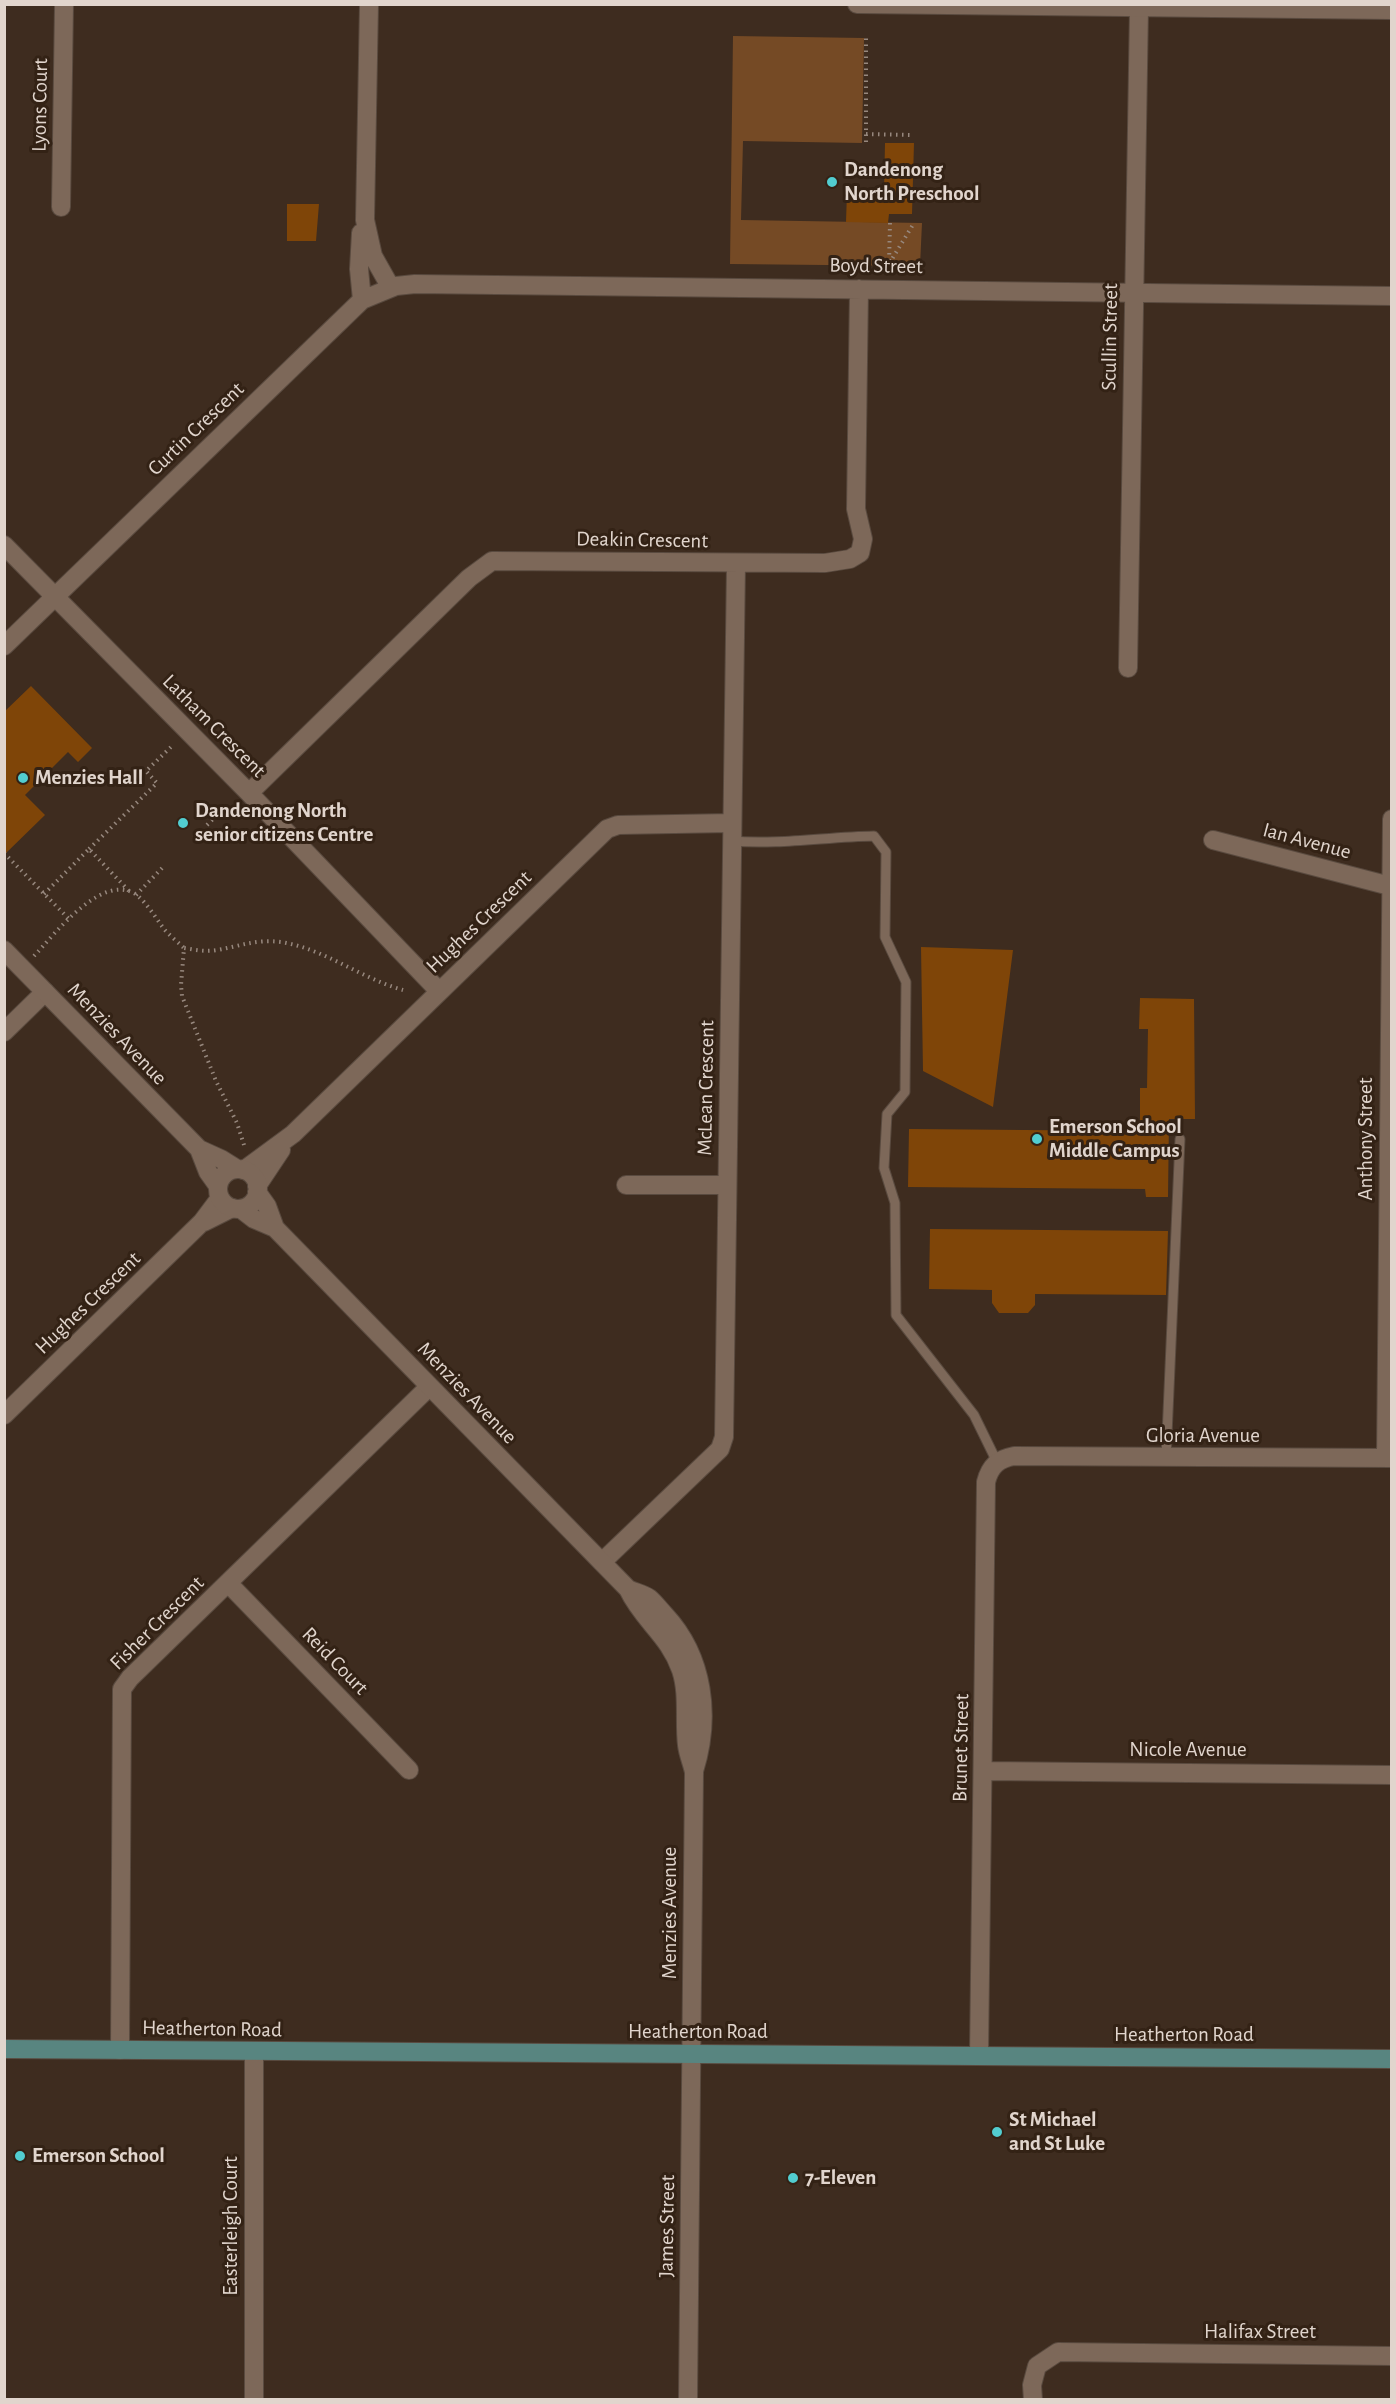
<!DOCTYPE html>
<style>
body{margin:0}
#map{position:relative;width:1396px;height:2404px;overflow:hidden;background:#3e2c1f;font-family:"Alegreya Sans",sans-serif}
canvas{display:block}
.frame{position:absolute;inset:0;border:6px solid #e1d5cd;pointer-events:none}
</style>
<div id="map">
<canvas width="1396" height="2404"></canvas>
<div class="frame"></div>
</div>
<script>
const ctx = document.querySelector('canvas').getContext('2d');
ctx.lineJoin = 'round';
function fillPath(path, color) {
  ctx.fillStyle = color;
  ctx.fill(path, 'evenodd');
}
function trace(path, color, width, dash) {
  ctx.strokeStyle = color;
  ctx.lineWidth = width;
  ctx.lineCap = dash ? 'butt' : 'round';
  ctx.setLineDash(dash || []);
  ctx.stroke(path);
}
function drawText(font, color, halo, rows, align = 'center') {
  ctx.font = font + ' "Alegreya Sans",sans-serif';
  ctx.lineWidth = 6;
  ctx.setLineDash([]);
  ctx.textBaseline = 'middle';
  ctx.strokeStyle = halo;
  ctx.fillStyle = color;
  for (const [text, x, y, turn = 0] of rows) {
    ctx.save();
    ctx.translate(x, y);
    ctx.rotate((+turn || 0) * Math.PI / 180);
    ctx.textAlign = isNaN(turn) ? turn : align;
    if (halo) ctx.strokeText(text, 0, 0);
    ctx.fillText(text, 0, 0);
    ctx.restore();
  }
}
const green = new Path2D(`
 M733,36L864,38L862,143L743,141L741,220L922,223L920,266L730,264Z`);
const building = new Path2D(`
 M885,143H914L912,214H889L888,223L846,222L847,192L884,193Z
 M287,204H319L316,241H287Z
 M31,686L92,748L78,762L68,752L25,795L45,815L4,855V712Z
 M921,947L1013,950L993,1107L923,1071Z
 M1140,998L1194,999L1195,1119H1169L1168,1197H1146L1145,1189L908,1187L909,1129L1140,1131V1088H1147L1148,1029H1139Z
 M930,1229L1168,1231L1166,1295L1035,1294V1305L1028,1313H999L992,1303V1290L929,1289Z`);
const path = new Path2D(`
 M866,134L911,135
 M866,142V34
 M890,223L889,264L914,223
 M207,825L228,804
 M89,849L157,783L146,771L171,747
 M4,853L69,919
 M44,894L89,849L129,891
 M136,895L165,865
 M34,956C54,935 104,869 138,896C148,905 156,918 164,929C170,936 178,942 184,948
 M244,1145L237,1123L216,1081L182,996L181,985L184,948C195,950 206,952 217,950C241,946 255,939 281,942C325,949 360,978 403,990`);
const service = new Path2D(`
 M731,841C778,845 826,837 874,836L886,852L885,937L906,982L905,1092L887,1114L884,1168L895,1203L896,1315L974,1415L997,1462
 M1166,1458L1180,1139`);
const minor = new Path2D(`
 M369,4L365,220L373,256L391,288
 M61,207L64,4
 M361,233L359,269L362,300
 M4,545L249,793L439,991
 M4,646L362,300L396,286L415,284L1392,296
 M1128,668L1139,8
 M249,793L469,578L492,561L825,563L850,559L860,553L863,539L856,509L859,289
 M1213,840L1390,886
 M4,1032L45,992
 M244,1170L293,1134L607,829L618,825L731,823
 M626,1185H727
 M257,1186L281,1150
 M204,1222L232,1208
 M4,1415L202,1222L220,1198
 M1386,1458L1392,819
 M602,1562L720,1449L724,1437L736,564
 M229,1584L409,1770
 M984,1771L1392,1775
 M120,2050L122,1689L130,1678L429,1387
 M979,2055L986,1482C990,1466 998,1459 1014,1456L1392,1458
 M254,2399V2052
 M1033,2400L1032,2385L1037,2366L1058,2352L1392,2356`);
const tertiary = new Path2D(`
 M857,4L1392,10
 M4,950L199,1149L221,1159L237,1169
 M199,1149L208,1172L218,1186
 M218 1189a20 20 0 1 1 40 0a20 20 0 1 1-40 0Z
 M257,1192L267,1206L275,1228L628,1589C643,1621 669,1635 681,1670C689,1694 684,1720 687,1745C688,1754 692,1763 694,1772L688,2400
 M241,1209L254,1219L275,1228
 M628,1589C634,1592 643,1594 649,1598C655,1603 660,1610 665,1615C704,1657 711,1717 694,1771`);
const primary = new Path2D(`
 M4,2049L1392,2059`);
const markers = [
 [832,182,6,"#52cdd0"],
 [23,778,6,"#52cdd0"],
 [183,823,6,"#52cdd0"],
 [1037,1139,6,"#52cdd0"],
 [997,2132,6,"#52cdd0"],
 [20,2156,6,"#52cdd0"],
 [793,2178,6,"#52cdd0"]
];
const streetNames = [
 ["Lyons Court",40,105,-89],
 ["Boyd Street",876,266,1],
 ["Scullin Street",1110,337,-89],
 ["Curtin Crescent",196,429,-44],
 ["Deakin Crescent",642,540,1],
 ["Latham Crescent",214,726,45],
 ["Ian Avenue",1307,841,15],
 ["Hughes Crescent",479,922,-44],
 ["Menzies Avenue",117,1034,46],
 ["McLean Crescent",706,1088,-89],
 ["Anthony Street",1366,1139,-90],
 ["Hughes Crescent",88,1303,-44],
 ["Menzies Avenue",467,1393,46],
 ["Gloria Avenue",1203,1436],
 ["Fisher Crescent",157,1623,-45],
 ["Reid Court",335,1661,46],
 ["Brunet Street",961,1748,-89],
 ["Nicole Avenue",1188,1750],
 ["Menzies Avenue",670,1913,-90],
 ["Heatherton Road",212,2029,1],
 ["Heatherton Road",698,2032],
 ["Heatherton Road",1184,2035],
 ["Easterleigh Court",231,2226,-90],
 ["James Street",667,2226,-89],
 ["Halifax Street",1260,2332]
];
const poiNames = [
 ["Dandenong",844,170],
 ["North Preschool",844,194],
 ["Menzies Hall",35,778],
 ["Dandenong North",195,811],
 ["senior citizens Centre",195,835],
 ["Emerson School",1049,1127],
 ["Middle Campus",1049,1151],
 ["St Michael",1009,2120],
 ["and St Luke",1009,2144],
 ["Emerson School",32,2156],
 ["7-Eleven",805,2178]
];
fillPath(green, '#754a25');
fillPath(building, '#7f4508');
trace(service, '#594a3f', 11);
trace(minor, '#594a3f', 20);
trace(tertiary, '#594a3f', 20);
trace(primary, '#594a3f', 20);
trace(path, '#97887e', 4, [1.5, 4.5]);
trace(service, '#7d6859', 9);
trace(minor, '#7d6859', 18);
trace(tertiary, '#7d6859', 18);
trace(primary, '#588580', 18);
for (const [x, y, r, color] of markers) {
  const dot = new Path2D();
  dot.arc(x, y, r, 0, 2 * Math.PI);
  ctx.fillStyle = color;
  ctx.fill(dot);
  trace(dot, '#332215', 2);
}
drawText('21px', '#e1d5cd', '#332215', streetNames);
drawText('bold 21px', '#e1d5cd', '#332215', poiNames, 'left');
</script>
